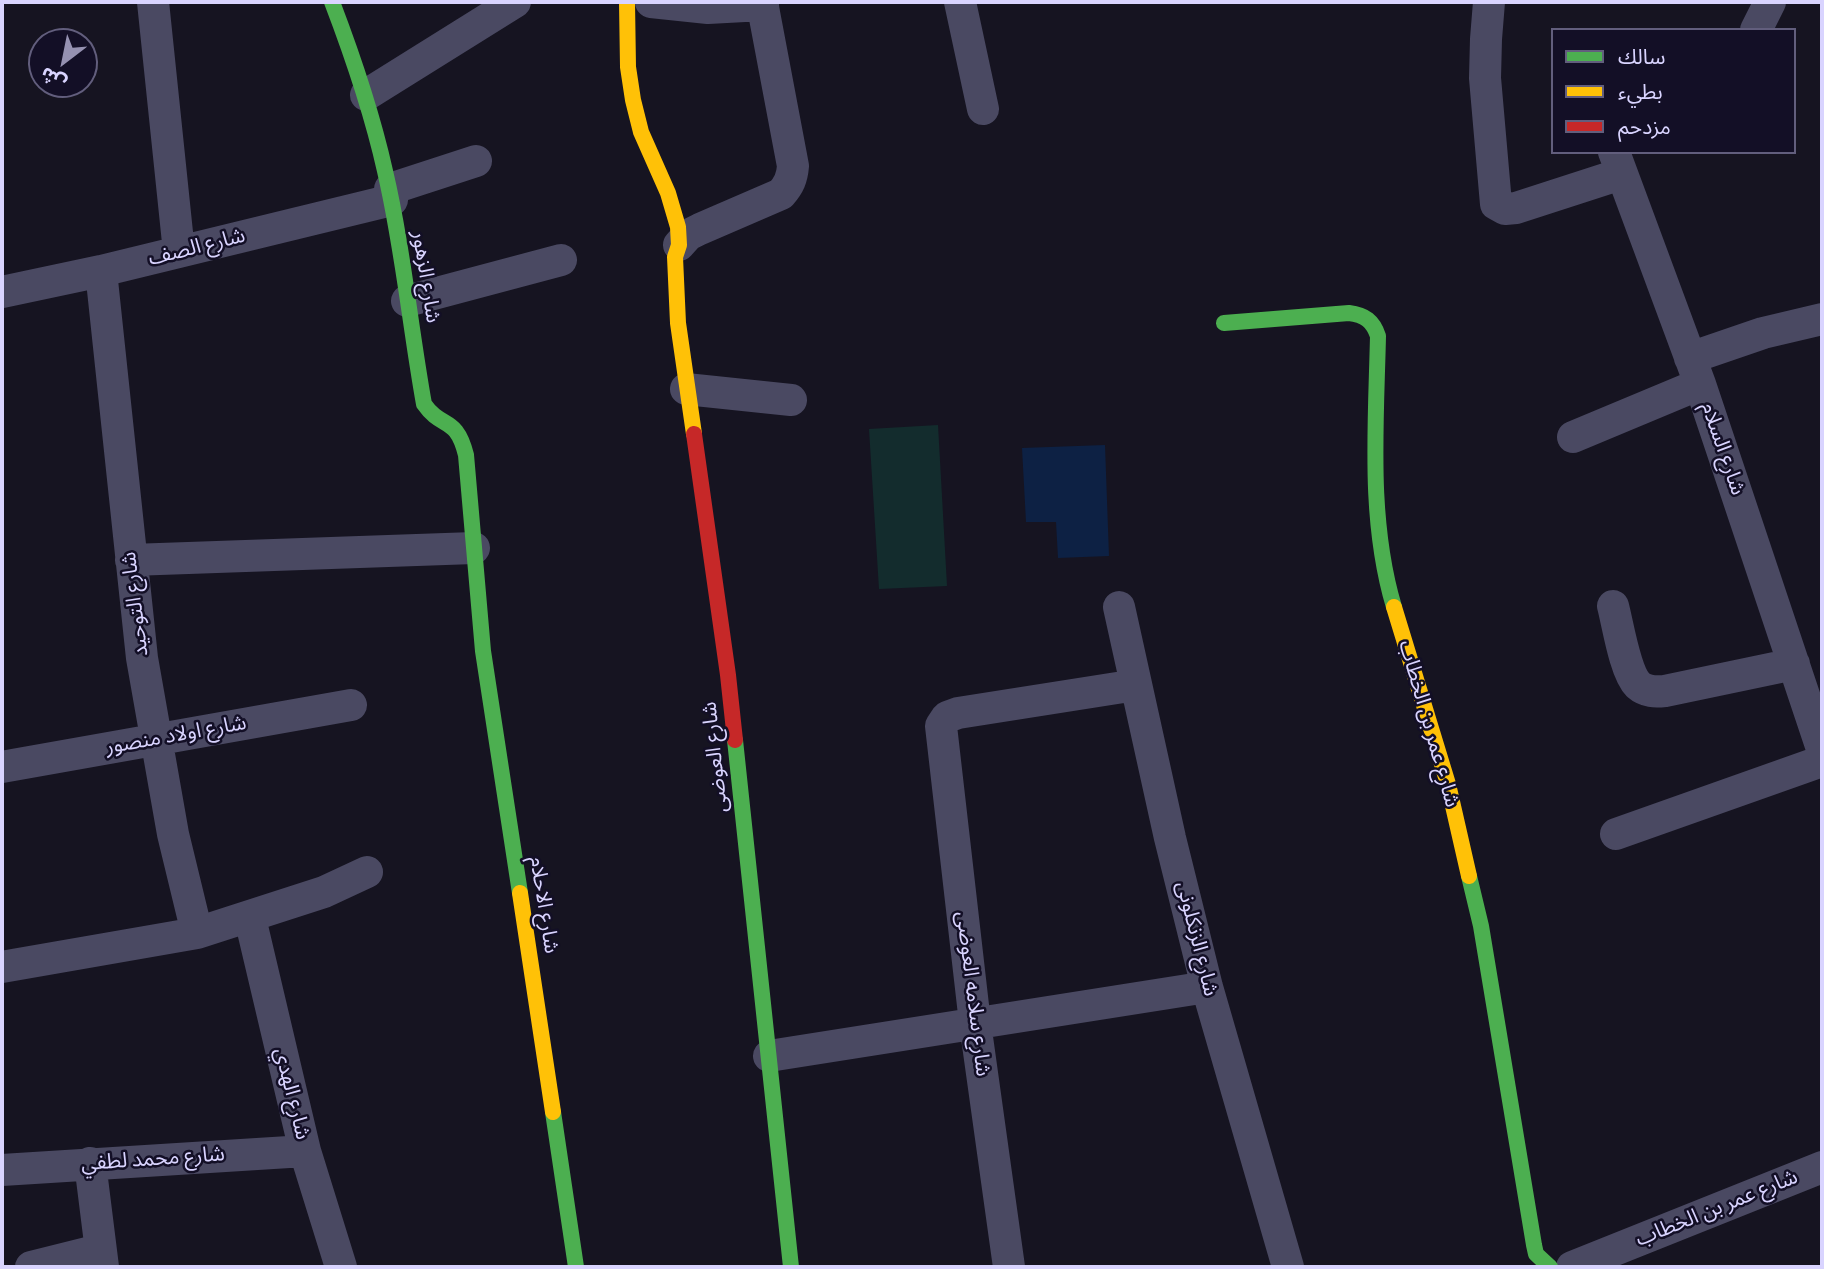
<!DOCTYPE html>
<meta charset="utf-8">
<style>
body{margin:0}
#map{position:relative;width:1824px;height:1269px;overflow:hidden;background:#161421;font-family:"Titillium Web","Noto Sans Arabic",sans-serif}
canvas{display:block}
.frame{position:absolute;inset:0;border:4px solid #d9d4ff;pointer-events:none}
.legend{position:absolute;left:1551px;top:28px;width:245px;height:126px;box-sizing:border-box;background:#130f26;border:2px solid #625e7d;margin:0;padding:9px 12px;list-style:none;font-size:21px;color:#d9d4ff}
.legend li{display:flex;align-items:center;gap:14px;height:35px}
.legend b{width:35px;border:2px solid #625e7d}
.north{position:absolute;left:28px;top:28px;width:70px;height:70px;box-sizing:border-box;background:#130f26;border:2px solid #625e7d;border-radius:50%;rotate:212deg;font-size:19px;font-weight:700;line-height:28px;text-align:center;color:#d9d4ff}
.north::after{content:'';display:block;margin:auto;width:24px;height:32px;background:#9591b1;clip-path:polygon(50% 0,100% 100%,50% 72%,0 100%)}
</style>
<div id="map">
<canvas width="1824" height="1269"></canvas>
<div class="frame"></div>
<ul class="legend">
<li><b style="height:9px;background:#4caf50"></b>سالك</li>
<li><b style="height:9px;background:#ffc107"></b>بطيء</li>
<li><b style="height:9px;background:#c62828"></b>مزدحم</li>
</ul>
<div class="north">ش</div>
</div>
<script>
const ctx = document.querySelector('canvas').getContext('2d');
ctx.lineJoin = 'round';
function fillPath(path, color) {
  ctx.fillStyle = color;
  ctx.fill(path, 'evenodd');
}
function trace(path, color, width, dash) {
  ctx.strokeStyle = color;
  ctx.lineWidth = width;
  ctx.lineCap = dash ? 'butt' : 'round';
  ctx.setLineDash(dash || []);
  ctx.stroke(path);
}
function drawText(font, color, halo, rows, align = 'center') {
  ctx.font = font + ' "Titillium Web","Noto Sans Arabic",sans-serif';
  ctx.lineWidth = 5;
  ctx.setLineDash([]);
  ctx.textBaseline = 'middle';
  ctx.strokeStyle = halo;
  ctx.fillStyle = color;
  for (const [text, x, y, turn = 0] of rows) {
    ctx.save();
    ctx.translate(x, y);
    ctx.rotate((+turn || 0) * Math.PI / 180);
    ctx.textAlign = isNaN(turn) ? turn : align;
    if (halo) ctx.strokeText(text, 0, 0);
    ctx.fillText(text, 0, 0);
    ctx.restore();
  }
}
const green = new Path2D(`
 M938,425L947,586L879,589L869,429Z`);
const water = new Path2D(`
 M1105,445L1109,556L1058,558L1056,522H1026L1022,448Z`);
const street = new Path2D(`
 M153,2L179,252
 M651,2L708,8L763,5
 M960,2L983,109
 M1489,2L1486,39L1485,78L1496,204L1505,209L1516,208L1621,174
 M1756,30L1770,2
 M366,95L515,2
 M1614,152L1700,384L1822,749
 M390,189L476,161
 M679,245L688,235L700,229L781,194C789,185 792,178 793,166L762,2
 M101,271L142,658L173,834L197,933
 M2,292L101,271L392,200
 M407,301L561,260
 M1690,358L1763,333L1822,319
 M686,389L791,400
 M1573,437L1700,384
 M131,560L474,548
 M1613,606C1618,625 1625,672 1638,685C1646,692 1655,692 1665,691L1794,664
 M1119,607L1170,838L1207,987L1288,1267
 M2,767L351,705
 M1616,834L1822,761
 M250,918L305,1151L341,1267
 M2,967L197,933L324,892L367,872
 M769,1056L1207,987
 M90,1163L103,1267
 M2,1170L305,1151
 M31,1267L99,1250
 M1009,1267L975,1023L941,726L947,717L958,713L1136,685
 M1572,1267L1822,1167`);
const fast = new Path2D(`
 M332,2C353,57 372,113 385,171C403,248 410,326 424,404C442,430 456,415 466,455L483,651L520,893
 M1224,323L1349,313C1365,315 1373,321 1378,336C1376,426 1368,520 1394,607
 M735,740L791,1267
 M1469,876L1481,926L1534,1245L1536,1254L1550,1267
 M553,1112L576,1267`);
const slow = new Path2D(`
 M627,2L628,67L633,100L641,132L668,193L678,227L679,245L675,257L678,323L694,434
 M1394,607L1448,784L1469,876
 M520,893L553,1112`);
const jam = new Path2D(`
 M694,434L728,675L735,740`);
const streetNames = [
 ["شارع الصف",197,248,-14],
 ["شارع الزهور",425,277,81],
 ["شارع السلام",1722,449,71],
 ["شارع التوحيد",136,604,-97],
 ["شارع عمر بن الخطاب",1428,724,74],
 ["شارع اولاد منصور",176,736,-10],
 ["شارع العوضى",716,757,-96],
 ["شارع الاحلام",543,905,81],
 ["شارع الزنكلونى",1196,939,76],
 ["شارع سلامه العوضى",972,994,83],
 ["شارع الهدي",291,1094,76],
 ["شارع محمد لطفي",153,1160,-4],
 ["شارع عمر بن الخطاب",1717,1209,-22]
];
fillPath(green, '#132c2d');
fillPath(water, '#0d2144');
trace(street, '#4a4962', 32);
trace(fast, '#4caf50', 16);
trace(slow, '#ffc107', 16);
trace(jam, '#c62828', 16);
drawText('21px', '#d9d4ff', '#130f26', streetNames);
</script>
